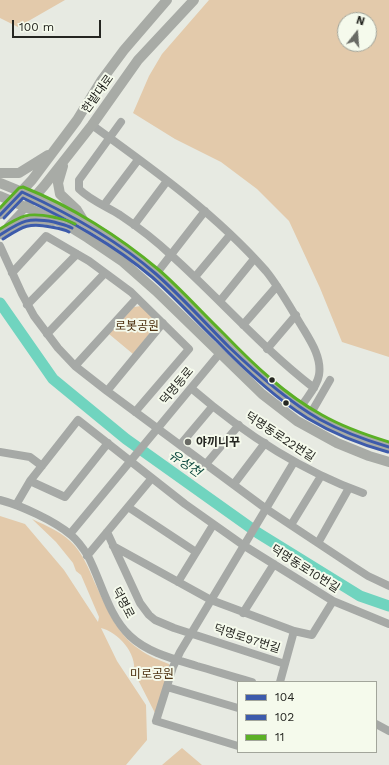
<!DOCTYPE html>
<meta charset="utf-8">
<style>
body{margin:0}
#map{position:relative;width:389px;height:765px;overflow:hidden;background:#e7eae2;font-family:"Work Sans",sans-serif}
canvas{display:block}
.legend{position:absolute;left:237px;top:681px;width:140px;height:72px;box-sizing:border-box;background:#f5faec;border:1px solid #a2a59b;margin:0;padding:5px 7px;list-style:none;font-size:12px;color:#252621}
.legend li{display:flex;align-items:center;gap:8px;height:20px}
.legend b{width:20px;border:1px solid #a2a59b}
.north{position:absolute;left:337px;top:12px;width:40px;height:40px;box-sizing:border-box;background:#f5faec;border:1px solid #a2a59b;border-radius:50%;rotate:17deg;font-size:11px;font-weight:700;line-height:16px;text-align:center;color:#252621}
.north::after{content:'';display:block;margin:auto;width:14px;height:18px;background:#696b65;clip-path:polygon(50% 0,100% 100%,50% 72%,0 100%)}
.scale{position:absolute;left:12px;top:20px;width:89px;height:18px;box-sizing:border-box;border:2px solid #252621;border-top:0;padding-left:5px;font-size:12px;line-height:14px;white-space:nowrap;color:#252621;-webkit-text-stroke:3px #f5faec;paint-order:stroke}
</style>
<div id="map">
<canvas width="389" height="765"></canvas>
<ul class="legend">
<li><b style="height:5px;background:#3d5bab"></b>104</li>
<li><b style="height:5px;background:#3d5bab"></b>102</li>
<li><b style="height:5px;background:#5bb025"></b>11</li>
</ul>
<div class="north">N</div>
<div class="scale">100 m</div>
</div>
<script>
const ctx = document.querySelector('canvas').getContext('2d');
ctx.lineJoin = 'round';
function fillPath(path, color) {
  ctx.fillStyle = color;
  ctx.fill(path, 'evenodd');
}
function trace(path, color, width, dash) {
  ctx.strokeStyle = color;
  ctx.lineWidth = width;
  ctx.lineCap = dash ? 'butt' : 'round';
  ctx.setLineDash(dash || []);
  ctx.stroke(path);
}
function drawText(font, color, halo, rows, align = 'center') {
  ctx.font = font + ' "Work Sans","Noto Sans KR",sans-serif';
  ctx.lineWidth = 4;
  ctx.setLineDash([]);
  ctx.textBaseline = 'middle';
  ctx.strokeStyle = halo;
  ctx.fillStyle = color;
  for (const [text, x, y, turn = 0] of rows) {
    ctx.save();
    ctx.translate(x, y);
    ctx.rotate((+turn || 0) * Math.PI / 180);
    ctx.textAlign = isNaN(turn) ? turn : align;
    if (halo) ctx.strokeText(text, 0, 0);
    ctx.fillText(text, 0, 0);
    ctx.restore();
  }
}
const green = new Path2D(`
 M0,0H65L18,27L0,18Z
 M209,0H389V357L342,342L320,288L289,221L257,189L221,162L175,139L133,113L149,76L162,54ZM345,20H369V44H345Z
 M141,306L157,321L156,326L133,354L109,334L134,307Z
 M0,516L25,524L64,570L98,622L99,617L81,575L76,571L73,563L56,542L32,519C47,526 64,533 75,546C84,557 89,569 94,581C106,606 116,634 139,649C148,656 159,660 169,664L170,666L156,715L134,672C137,653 118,632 101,628L117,661L146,705L147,740L126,765H0Z
 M182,748L202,765H162Z`);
const river = new Path2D(`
 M0,303L53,379L126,439L258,533L360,596L389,606`);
const minor = new Path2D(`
 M121,122L79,180V189C90,200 107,207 120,215C138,227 155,240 171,255C219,298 262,348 314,388
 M92,125C153,169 216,214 266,271C279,287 290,307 301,325C310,340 322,357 319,375C317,387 307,397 301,407
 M104,205L138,160
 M0,215L13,201
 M134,225L167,181
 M8,226L26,207
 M0,235C20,221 29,217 53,222
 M0,246L22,294L34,316L58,348L75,366L107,391L265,508L354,567L368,576L389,586
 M12,273L46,236L89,261L131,292L189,349L135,412
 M156,274L205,211
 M195,277L230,235
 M220,301L254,259
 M27,305L77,254
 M243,325L277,286
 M47,334L105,273
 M267,349L296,315
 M75,366L137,298
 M191,388C242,432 299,470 363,493
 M107,391L163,323
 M311,413L330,380
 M180,445L212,407
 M0,452L30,457L42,466
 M206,464L239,425
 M30,481L65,497L108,443
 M234,484L265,443
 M0,500C20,505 55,521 71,535C77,540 83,548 88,556C102,583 108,615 130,636C148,653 174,659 197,666C215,671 233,677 252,682
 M16,505L30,481L78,420L185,504L243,545L333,601L389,624
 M128,507L196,552
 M291,525L321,476
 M107,532L140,603L149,615L155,620L174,628L285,664
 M70,534L220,353
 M318,543L349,488
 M113,546L211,600L294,631L312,635L333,601
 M87,556L152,478
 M178,582L213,525
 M243,613L274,564
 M280,682L294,631
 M167,687L238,708
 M376,724L389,731
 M238,746L156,721L173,667L180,652L294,462`);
const major = new Path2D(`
 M63,166L58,183L60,194L77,210L85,223
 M0,173H19L48,155
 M0,183C43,200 86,220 123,247C155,271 183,299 211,327C220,337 230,348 240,357C264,379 289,400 316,417C338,431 364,440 389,447
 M18,195L32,180L77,120L101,81L124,50L167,0
 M0,196L67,225L88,238L122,261L156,291L262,394L297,421L337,443L369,456L389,462
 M30,202L44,186L92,125L138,60L194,0`);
const bus1 = new Path2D(`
 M0,215L22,192C70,214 116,239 156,274C182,297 205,323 229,347C256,373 286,400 319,419C341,431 365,440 389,447
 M0,235C22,221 27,217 54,222C60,224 66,225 72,228`);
const bus2 = new Path2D(`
 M4,218L23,198C69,220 113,244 152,277C175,297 195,320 217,341C244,369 274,397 307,418C332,433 359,444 388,452
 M3,239C22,227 28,222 51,227C57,228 64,229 69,232`);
const bus3 = new Path2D(`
 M0,208L19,188L23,187C71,206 120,237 159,270C182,290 202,313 224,334C253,364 285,395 322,415C343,427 366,435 389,442
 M0,229C22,215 28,212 53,217C61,219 68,220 75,224`);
const markers = [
 [272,380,3.5,"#252621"],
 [286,403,3.5,"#252621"],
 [188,442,4,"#696b65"]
];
const streetNames = [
 ["한밭대로",98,94,-54],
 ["덕명동로",177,386,-50],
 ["덕명동로22번길",280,437,33],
 ["덕명동로10번길",305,569,32],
 ["덕명로",123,603,62],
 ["덕명로97번길",247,639,18]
];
const parkNames = [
 ["로봇공원",137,326],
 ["미로공원",152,674]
];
const poiNames = [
 ["야끼니꾸",196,442]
];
const waterNames = [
 ["유성천",185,464,35]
];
fillPath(green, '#e3caab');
trace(river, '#70d4bf', 11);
trace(minor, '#a6a9a6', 8);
trace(major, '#a8aba6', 10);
trace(bus1, '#3d5bab', 3);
trace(bus2, '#3d5bab', 3);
trace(bus3, '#5bb025', 3);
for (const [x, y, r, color] of markers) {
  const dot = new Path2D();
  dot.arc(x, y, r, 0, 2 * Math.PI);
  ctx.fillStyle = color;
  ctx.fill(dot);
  trace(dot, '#f5faec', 1.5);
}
drawText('12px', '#252621', '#f5faec', streetNames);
drawText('12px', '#4f3312', '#f5faec', parkNames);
drawText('bold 12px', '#252621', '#f5faec', poiNames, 'left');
drawText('italic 13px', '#0e4a3f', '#f5faec', waterNames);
</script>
